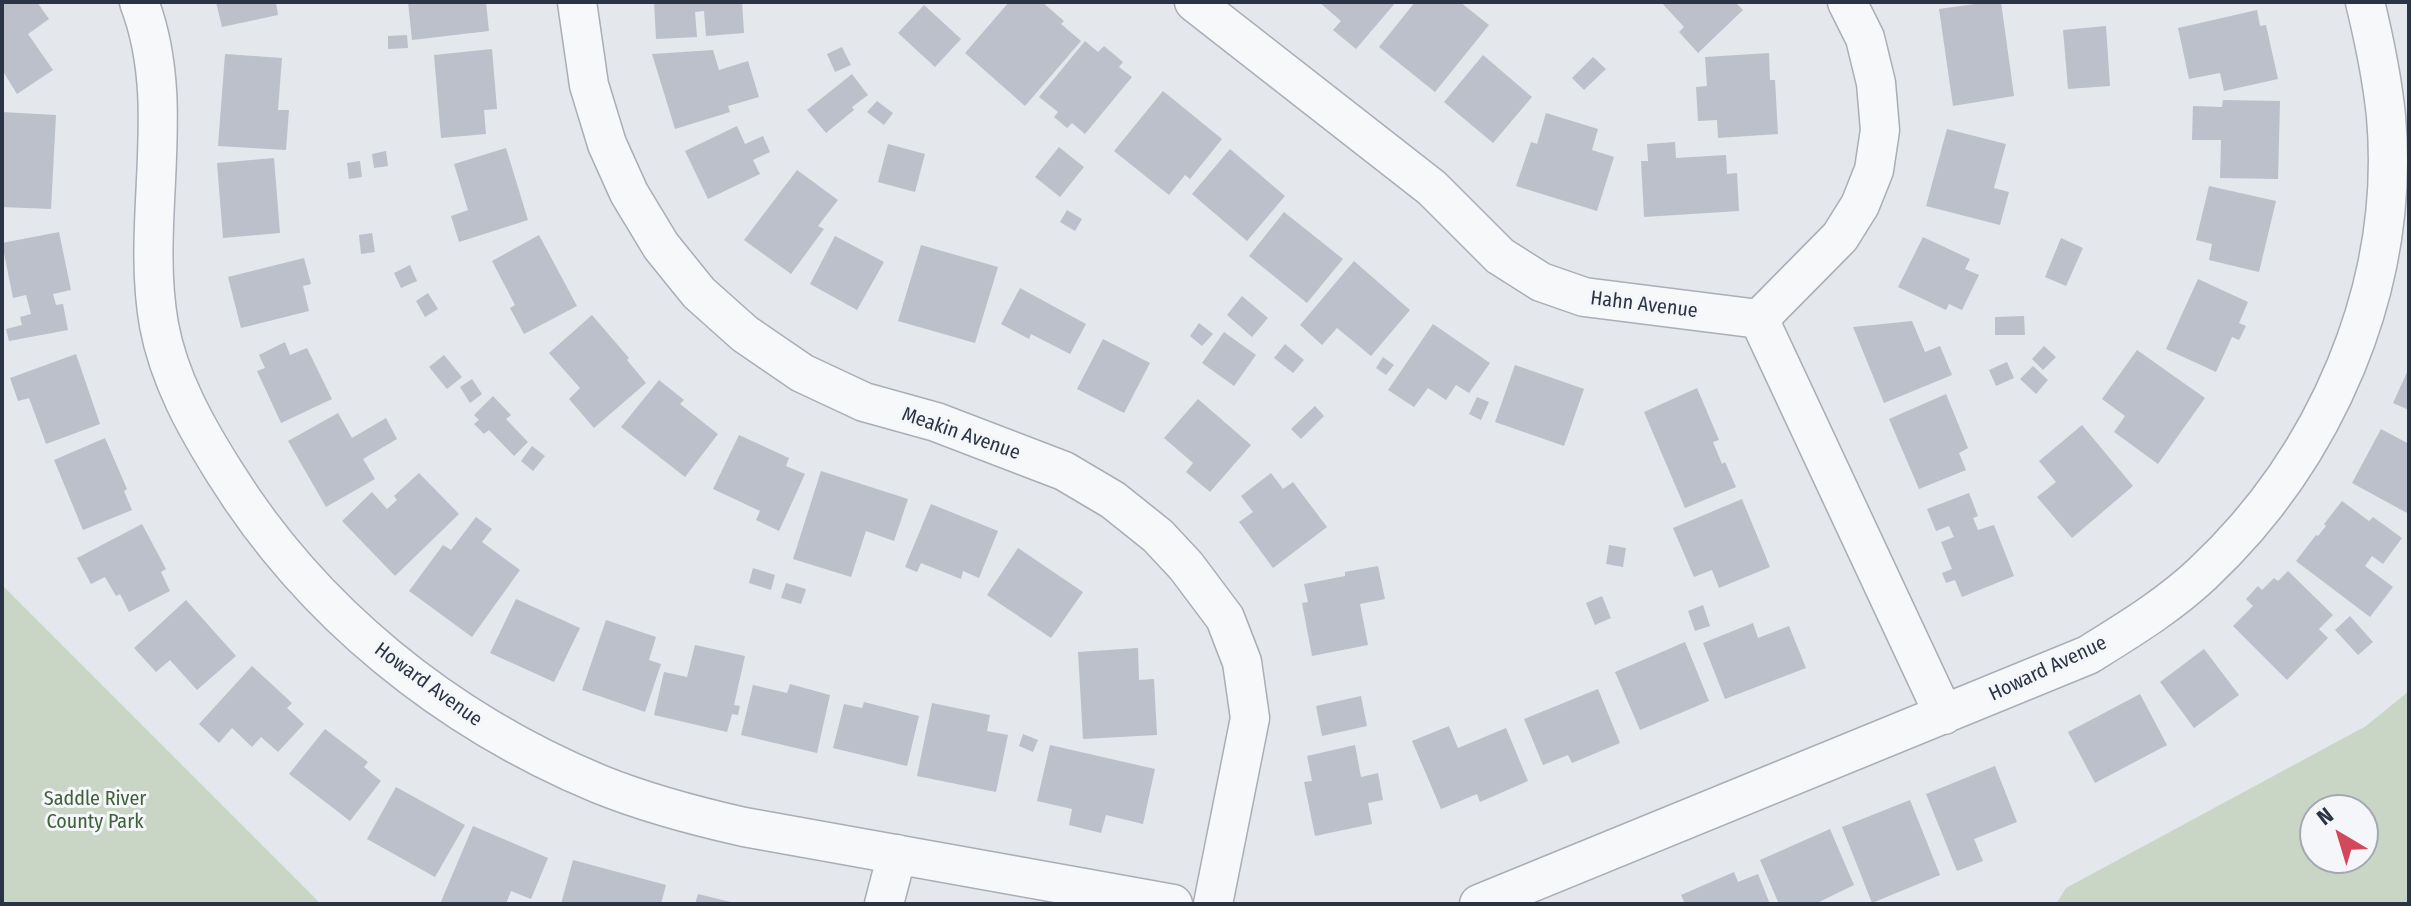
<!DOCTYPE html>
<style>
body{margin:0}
#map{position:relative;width:2411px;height:906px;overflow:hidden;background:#e4e7ec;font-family:"Fira Sans Condensed",sans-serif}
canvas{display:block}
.frame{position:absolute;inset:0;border:4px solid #2b3445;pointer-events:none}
.north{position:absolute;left:2299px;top:794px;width:80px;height:80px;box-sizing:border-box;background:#f4f6f9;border:2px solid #a4a8b1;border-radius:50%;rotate:322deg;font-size:22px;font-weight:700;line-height:32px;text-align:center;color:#2b3445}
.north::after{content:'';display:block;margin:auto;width:28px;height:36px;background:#d1495b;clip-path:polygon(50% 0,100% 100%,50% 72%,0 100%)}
</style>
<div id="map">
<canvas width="2411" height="906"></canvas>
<div class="frame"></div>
<div class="north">N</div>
</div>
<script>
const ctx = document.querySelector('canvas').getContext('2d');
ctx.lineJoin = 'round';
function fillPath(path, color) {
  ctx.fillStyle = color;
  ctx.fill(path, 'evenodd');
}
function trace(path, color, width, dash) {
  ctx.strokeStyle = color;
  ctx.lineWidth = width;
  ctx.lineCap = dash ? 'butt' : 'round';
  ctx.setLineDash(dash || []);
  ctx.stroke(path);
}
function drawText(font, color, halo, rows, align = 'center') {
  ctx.font = font + ' "Fira Sans Condensed",sans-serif';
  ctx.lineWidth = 6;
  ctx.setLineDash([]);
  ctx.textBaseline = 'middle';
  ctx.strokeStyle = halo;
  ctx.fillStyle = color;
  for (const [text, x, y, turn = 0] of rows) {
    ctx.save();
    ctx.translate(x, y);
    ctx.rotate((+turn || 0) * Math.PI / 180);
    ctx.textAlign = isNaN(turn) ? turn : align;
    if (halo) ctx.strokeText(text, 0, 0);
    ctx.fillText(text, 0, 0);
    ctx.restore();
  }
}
const green = new Path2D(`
 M2,585L321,904H2Z
 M2409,691V904H2056L2066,888L2366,726ZM2315,810H2363V858H2315Z`);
const building = new Path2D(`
 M2,2H37L49,19L28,34L53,70L17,94L4,73L2,74Z
 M216,2H276L278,15L222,27Z
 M408,2H486L489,31L412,40Z
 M654,2H742L744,33L706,36L704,11L695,12L697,37L656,39Z
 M1009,2H1042L1064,21L1061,24L1081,41L1025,106L965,53Z
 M1319,2H1396L1356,49L1333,30L1341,21Z
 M1415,2H1460L1489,25L1435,92L1379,47Z
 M1661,2H1735L1743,10L1698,53L1679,32L1684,27Z
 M1989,2H2001L2014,96L1953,106L1939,9Z
 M924,5L961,39L935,67L898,33Z
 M2257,10L2260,26L2266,25L2278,79L2224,91L2220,73L2189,79L2178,28Z
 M2106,26L2110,86L2068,89L2063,30Z
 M407,35L408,48L388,49V36Z
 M1085,41L1098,52L1104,46L1123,62L1119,67L1132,77L1085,134L1072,123L1067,128L1054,117L1058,112L1039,97Z
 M842,47L851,65L835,72L827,54Z
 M492,49L497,109L484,110L486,134L441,138L434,55Z
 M713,50L719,70L748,61L759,97L728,106L730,112L675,129L652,54Z
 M1769,53L1770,80H1775L1778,134L1718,138L1717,120L1698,121L1696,87L1707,86L1705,57Z
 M225,54L282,58L278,110H289L286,150L218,146Z
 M1483,55L1532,97L1493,143L1444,102Z
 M1593,57L1606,69L1584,90L1572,78Z
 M852,74L868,95L852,107L854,110L826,133L807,110Z
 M1163,91L1222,139L1190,179L1185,175L1169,195L1114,151Z
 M2223,100L2280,101L2278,179L2220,178L2221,140H2192L2193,106L2222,107Z
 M877,101L893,113L884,125L867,112Z
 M2,112L56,115L51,209L2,207Z
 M1546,113L1598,129L1592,150L1614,157L1597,211L1516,186L1531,142L1537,144Z
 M737,126L745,144L763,136L770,152L753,160L760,174L708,199L685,151Z
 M1947,129L2006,144L1994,188L2009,192L2000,225L1926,206Z
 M1675,142L1676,158L1726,155L1727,174L1737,173L1739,211L1644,217L1641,161H1648L1647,144Z
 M888,144L925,154L915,192L878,182Z
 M1059,147L1084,167L1060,197L1035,177Z
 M506,148L528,220L459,242L451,216L468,210L454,164Z
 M1230,149L1285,196L1247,241L1192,194Z
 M386,151L388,166L374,168L372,154Z
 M274,158L280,233L223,238L217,163Z
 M360,161L362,177L349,179L347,163Z
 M797,170L838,200L818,226L824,229L791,274L744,240Z
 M2209,186L2276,201L2259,272L2209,260L2212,244L2196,240Z
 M1067,210L1082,219L1075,231L1060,222Z
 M1284,212L1343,259L1307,303L1249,256Z
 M59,232L71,290L53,294L56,305L63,304L68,330L9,341L6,329L22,325L20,317L31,314L26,295L13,298L2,243Z
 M372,233L375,252L361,254L359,235Z
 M539,235L577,306L524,334L510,308L515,305L492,261Z
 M835,236L884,262L857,310L810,284Z
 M1923,237L1970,259L1965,269L1979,275L1962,310L1949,304L1946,310L1898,287Z
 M2061,238L2083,248L2066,286L2045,277Z
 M921,245L998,267L975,343L898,321Z
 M304,258L311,284L303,286L309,311L241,328L228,277Z
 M1354,261L1410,310L1371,356L1337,328L1322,345L1300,325Z
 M410,265L417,281L401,288L394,273Z
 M2198,279L2248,302L2239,323L2246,326L2239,340L2232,337L2216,372L2166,349Z
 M1020,288L1086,324L1070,354L1031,334L1029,339L1001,324Z
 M428,293L438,309L425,317L416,301Z
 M1242,296L1268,318L1252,337L1227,315Z
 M592,315L629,358L627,360L646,383L594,428L569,399L580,388L549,353Z
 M2024,316L2025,335H1995V317Z
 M1912,321L1925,352L1940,346L1952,375L1884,403L1853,327Z
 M1199,323L1213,334L1202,346L1190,336Z
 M1433,324L1490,363L1469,393L1456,385L1446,400L1428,388L1414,407L1388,390Z
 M1224,332L1256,355L1234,386L1202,363Z
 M1103,339L1150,363L1124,413L1077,389Z
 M285,342L290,355L307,348L332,399L281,423L257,371L265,368L259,355Z
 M1285,344L1304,360L1293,373L1274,358Z
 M2044,346L2056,357L2043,370L2032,359Z
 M2137,350L2205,398L2158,464L2114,432L2125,416L2102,399Z
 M76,354L100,424L46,444L29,398L18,401L10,378Z
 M444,355L462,377L447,389L429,367Z
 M1383,357L1394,365L1386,375L1376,368Z
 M2007,362L2014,378L1996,386L1989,370Z
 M1515,365L1584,389L1564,446L1495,422Z
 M2033,366L2048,380L2036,394L2020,379Z
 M2409,368V410L2393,403Z
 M472,379L482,394L470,403L460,387Z
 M659,380L684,400L680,404L718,434L685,477L621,427Z
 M1697,388L1719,440L1713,442L1722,464L1725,462L1736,487L1685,508L1644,412Z
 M1946,394L1968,448L1959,453L1966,470L1919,489L1889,419Z
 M493,396L511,415L506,419L528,442L514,456L489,430L484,434L474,424L479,420L474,415Z
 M1477,397L1489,402L1481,420L1469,414Z
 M1198,399L1251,445L1210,492L1186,472L1193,463L1164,438Z
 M1315,406L1324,416L1301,439L1291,429Z
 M338,413L352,438L386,418L397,439L363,459L375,479L326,507L288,441Z
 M2082,425L2133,486L2072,538L2037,497L2056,482L2039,461Z
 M2381,429L2409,444V514L2352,483Z
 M739,435L789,458L786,466L805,474L779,531L756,520L760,511L713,489Z
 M105,438L127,489L124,491L132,510L83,530L54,460Z
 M532,446L545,456L533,471L521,461Z
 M821,471L908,499L894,541L866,531L851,577L793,559Z
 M419,473L459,514L395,576L342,521L372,492L387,509L397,500L394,496Z
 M1271,473L1283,489L1293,482L1327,527L1273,568L1239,522L1253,512L1241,496Z
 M1969,493L1978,516L1973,518L1978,530L1994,525L2014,576L1962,597L1955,580L1946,583L1942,573L1952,569L1941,542L1954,537L1949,526L1936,531L1927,509Z
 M1742,499L1770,567L1719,588L1712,570L1694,577L1673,528Z
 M2342,501L2369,521L2373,517L2402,538L2383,564L2372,556L2365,566L2393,587L2370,617L2296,561L2316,535L2318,536L2326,526L2324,524Z
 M931,504L998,531L979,578L963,571L961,579L921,563L917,572L905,567Z
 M476,517L492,529L482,542L520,570L472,637L409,591L443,545L451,550Z
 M142,524L166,569L161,572L170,591L129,612L120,594L116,596L105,577L91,584L77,558Z
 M1609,545L1626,548L1623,567L1606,564Z
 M1018,548L1083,592L1051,638L987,595Z
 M1378,566L1385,599L1360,604L1368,645L1312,656L1302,603L1308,602L1304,584L1345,576V572Z
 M753,568L775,575L771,590L749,583Z
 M2288,571L2333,615L2319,629L2328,638L2287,680L2233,626L2253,606L2246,599L2258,586L2262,590L2274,578L2278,581Z
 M786,583L806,589L801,604L781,598Z
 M1602,596L1611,618L1595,625L1586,603Z
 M516,599L580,628L554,682L490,653Z
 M186,600L236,656L197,690L170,660L156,672L134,648Z
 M1703,605L1710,626L1695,631L1688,611Z
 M2350,616L2373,642L2358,655L2335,630Z
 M606,620L656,637L649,660L661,664L645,712L582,690Z
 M1753,623L1758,638L1789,626L1806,668L1725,699L1703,643Z
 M1685,642L1709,701L1640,730L1615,672Z
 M695,645L745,656L734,705L740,706L738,715L732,714L727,732L654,715L664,672L687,677Z
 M1138,648L1139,680L1154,679L1157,735L1083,739L1078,652Z
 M2204,649L2239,695L2194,728L2160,682Z
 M252,666L292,703L287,708L304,724L278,752L261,737L252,747L232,728L219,743L199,724Z
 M790,684L830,695L817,753L741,735L753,685L787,693Z
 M1598,689L1620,743L1572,763L1568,755L1543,765L1524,719Z
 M2140,694L2167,745L2095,783L2068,732Z
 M1361,696L1367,726L1322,736L1316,706Z
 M864,702L919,716L907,766L833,748L844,704L862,708Z
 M932,703L990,715L987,731L1008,735L996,792L917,776Z
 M1449,726L1458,748L1506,728L1528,781L1480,802L1477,794L1441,809L1412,741Z
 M325,729L368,762L364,767L381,781L350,821L289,774Z
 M1023,734L1038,740L1033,752L1019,746Z
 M1050,745L1155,769L1143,824L1106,815L1101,833L1069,825L1072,809L1037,801Z
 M1355,745L1361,777L1378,773L1383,800L1368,803L1372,824L1315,836L1304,782L1312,781L1307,756Z
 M1995,766L2017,822L1974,839L1983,861L1957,871L1926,794Z
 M396,787L465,825L435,877L367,839Z
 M1910,800L1940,875L1872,903L1842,827Z
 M473,826L548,858L531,899L511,891L506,904H440Z
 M1830,829L1854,885L1815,904H1779L1760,860Z
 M573,860L666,885L661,904H561Z
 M1734,872L1738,882L1758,874L1770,904H1685L1681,895Z
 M698,894L735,903L734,904H695Z`);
const minor = new Path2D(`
 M139,2C179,105 140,219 159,325C169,379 196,427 225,473C312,613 447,721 599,784C646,803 695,816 744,827L1173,904
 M577,2L589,85L607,144L629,193L661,246L699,293L745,334L802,373L864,402L936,422L1064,471L1113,500L1158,536L1186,566L1225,618L1242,662L1250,718L1213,904
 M1194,2L1432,188L1500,256L1541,282L1584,297L1759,319
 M1759,319L1944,715
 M1759,319L1840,237L1860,205L1874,170L1880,130L1876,83L1865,38L1847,2
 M884,904L897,854
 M1479,904L2088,655C2128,630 2168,606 2202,574C2326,458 2401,287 2386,116C2382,77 2374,39 2365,2`);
const streetNames = [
 ["Hahn Avenue",1644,305,7],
 ["Meakin Avenue",961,434,19],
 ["Howard Avenue",2048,669,-25],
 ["Howard Avenue",428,685,36]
];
const parkNames = [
 ["Saddle River",95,799],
 ["County Park",95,822]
];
fillPath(green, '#c9d6c5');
fillPath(building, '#bbc0ca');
trace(minor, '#a9aeb7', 41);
trace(minor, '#f7f8fa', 38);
drawText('20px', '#2b3445', '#f4f6f9', streetNames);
drawText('20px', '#3f6138', '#f4f6f9', parkNames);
</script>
